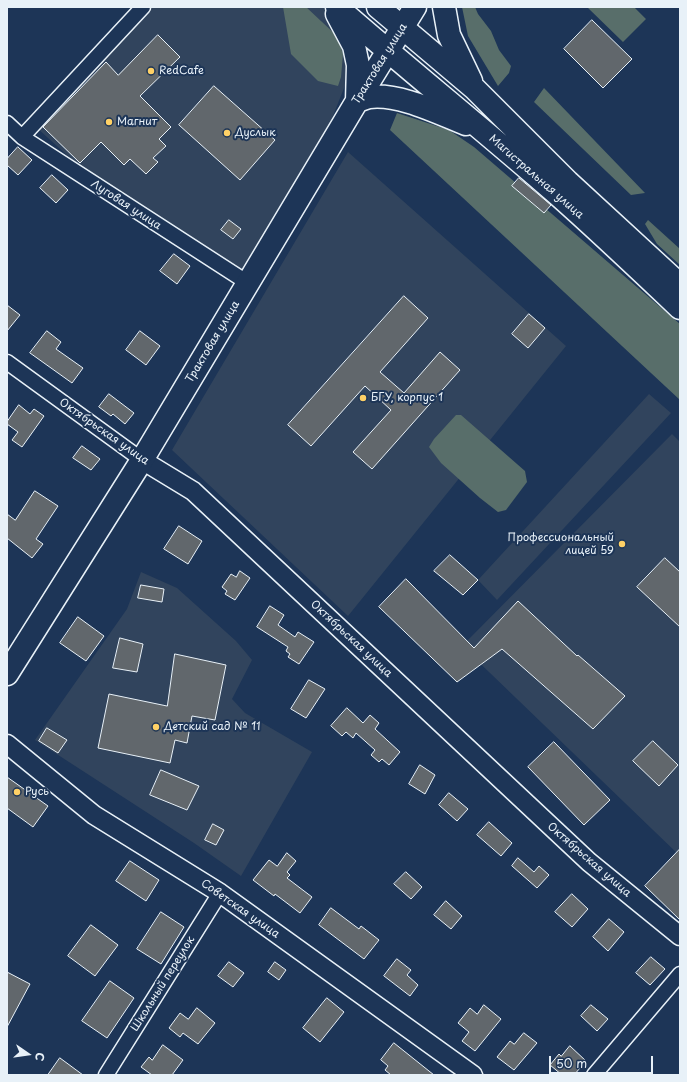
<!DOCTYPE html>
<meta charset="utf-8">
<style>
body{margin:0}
#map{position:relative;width:687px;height:1082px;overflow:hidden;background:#1d3557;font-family:"Playpen Sans",sans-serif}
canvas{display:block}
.frame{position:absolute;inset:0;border:8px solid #e8f1f8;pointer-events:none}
.north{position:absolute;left:8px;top:1034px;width:40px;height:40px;-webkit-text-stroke:3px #1d3557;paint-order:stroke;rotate:103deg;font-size:11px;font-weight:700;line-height:16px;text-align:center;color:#e8f1f8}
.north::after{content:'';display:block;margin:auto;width:14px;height:18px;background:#e8f1f8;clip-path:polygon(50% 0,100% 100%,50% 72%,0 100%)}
.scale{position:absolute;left:549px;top:1056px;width:104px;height:18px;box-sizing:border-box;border:2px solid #e8f1f8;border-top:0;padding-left:5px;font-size:12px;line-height:14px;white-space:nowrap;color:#e8f1f8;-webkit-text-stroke:3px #1d3557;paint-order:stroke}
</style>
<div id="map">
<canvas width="687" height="1082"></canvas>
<div class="frame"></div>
<div class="north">С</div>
<div class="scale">50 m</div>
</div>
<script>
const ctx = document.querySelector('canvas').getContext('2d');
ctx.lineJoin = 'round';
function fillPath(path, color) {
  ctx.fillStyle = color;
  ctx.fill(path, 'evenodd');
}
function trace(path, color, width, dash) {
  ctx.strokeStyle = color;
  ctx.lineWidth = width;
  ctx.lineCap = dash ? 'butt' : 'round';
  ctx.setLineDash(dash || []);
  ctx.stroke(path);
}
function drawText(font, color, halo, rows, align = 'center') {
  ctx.font = font + ' "Playpen Sans",sans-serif';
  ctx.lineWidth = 4;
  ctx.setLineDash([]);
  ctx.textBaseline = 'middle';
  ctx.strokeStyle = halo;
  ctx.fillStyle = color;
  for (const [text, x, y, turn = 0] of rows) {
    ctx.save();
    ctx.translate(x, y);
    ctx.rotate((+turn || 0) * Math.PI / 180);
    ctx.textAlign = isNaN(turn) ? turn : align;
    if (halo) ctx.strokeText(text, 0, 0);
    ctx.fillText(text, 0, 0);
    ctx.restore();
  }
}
const built = new Path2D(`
 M149,7H326L335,16L346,37L347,67L346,83L325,136L243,270L79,166L37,128Z
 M348,152L566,346L348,616L172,450Z
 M649,394L671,413L497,600L478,580Z
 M672,434L680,442V856L462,646Z
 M141,572L177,588L236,641L252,660L232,699L245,713L312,752L241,876L194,843L35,740L127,609Z`);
const green = new Path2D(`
 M283,7H306L337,36L343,54L341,77L338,86L318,81L291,54Z
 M462,7H475L478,14L491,31L499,50L511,66L509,73L498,86L468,36Z
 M587,7H634L646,19L623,42Z
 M544,88L645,193L631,195L534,102Z
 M397,113L449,130L474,147L680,324V400L390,130Z
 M648,220L680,249V265L657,244L645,224Z
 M456,415H461L525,471L527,482L506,510L498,512L480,498L441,463L429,447L434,439Z`);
const building = new Path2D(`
 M592,20L632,59L603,88L564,49Z
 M158,35L180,57L140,96L171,127L159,139L166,146L153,158L158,162L146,174L130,159L124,165L101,142L80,163L43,127L106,62L118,75Z
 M214,86L275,140L240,180L179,125Z
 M18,147L32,160L18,175L7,165V159Z
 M52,175L68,190L56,203L40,188Z
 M519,178L551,205L544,213L512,186Z
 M229,220L241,229L233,239L221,230Z
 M174,254L190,266L177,284L160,271Z
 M404,296L428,318L380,372L404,393L440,352L460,370L372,469L353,452L391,410L365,386L311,446L288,425Z
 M7,305L20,315L7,331Z
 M529,314L545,328L528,348L512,334Z
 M47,331L61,342L56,349L83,368L72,383L30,353Z
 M140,331L160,346L146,365L126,350Z
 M109,394L134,413L125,424L113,414L111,416L99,407Z
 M19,405L30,414L34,409L44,416L22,447L12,440L18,432L7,424V422Z
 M82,446L100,459L91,470L73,458Z
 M35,491L58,506L36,539L43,544L32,558L7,538V514L15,520Z
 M179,526L202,541L188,564L164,549Z
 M450,555L478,580L463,595L434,571Z
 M665,558L680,572V627L637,587Z
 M240,571L250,578L235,600L225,594L227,591L222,587L231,574L236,577Z
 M406,579L474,648L518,601L577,656L578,655L625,696L593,729L502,649L457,682L379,607Z
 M141,585L164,589L162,602L138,598Z
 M270,606L284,615L278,625L295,637L298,632L314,642L299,664L288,657L290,654L286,651L288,647L257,627Z
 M78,617L104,636L86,661L60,643Z
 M120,638L143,644L137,672L113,668Z
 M175,654L226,665L215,720L192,716L187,743L175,740L170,763L98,748L109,694L167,706Z
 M309,680L325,689L306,718L291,709Z
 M347,708L363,723L370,715L379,723L375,729L400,752L389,765L382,759L379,762L371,755L375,750L356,733L353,738L346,732L342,736L331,726Z
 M47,728L67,740L58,753L39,741Z
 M653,741L678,765L659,786L633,761Z
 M554,742L610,800L584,825L528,767Z
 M420,765L435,775L425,794L409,784Z
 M161,770L199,786L187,810L150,795Z
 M7,777L48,806L33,827L7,808Z
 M449,793L468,809L457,821L439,805Z
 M489,822L512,843L501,856L477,835Z
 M213,824L224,830L216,845L205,840Z
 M680,849V920L645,886Z
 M287,853L296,861L287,872L290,875L287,878L312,897L300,913L275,894L274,896L253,880L269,860L277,866Z
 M518,858L534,872L539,866L549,875L537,888L512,866Z
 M130,861L159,880L146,901L116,881Z
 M406,872L422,887L411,899L394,884Z
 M572,894L588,909L572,927L555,912Z
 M446,901L462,916L451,929L434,915Z
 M331,908L359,929L361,926L379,940L364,959L319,925Z
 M161,912L184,927L161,964L137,949Z
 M609,919L624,932L608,951L593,937Z
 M91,925L118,945L95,976L68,956Z
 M651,957L665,969L650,985L636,973Z
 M397,959L411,970L407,975L418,985L410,996L384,976Z
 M229,962L244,973L233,987L218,976Z
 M275,962L286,970L279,980L268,972Z
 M7,972L30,984L7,1027Z
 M110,981L134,998L107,1038L82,1021Z
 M327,998L344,1012L320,1042L303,1028Z
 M484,1005L501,1019L475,1051L462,1041L469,1032L458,1023L470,1008L477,1014Z
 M591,1005L608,1019L597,1031L581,1016Z
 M197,1008L215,1023L198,1044L183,1033L180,1037L169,1028L180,1013L188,1019Z
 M524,1033L537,1043L514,1070L497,1057L510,1041L514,1044Z
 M394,1043L434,1075H391L385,1070L388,1066L381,1060Z
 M163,1045L183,1060L172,1075H152L141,1067L149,1057L152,1060Z
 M570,1046L586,1061L574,1075H562L550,1065L559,1054L561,1056Z
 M60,1058L83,1075H48Z`);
const minor = new Path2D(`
 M7,123L22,137L248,283
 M22,137L143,7
 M7,362L142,460
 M106,1075L220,893
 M594,1075L680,974`);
const tertiary = new Path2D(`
 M142,460L193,491L589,862L680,936
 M7,744L94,815L220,893L473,1075`);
const primary = new Path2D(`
 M337,7C409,70 484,130 556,193C598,230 639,269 680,308
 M378,7L474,88L568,182L680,285
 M444,7L449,35L471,81
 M337,14L354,46L358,65L357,101C361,100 365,98 369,97C399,93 438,113 466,124
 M7,674L142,460L357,101L415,7`);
const markers = [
 [151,71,4,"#ffd166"],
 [109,122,4,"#ffd166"],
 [227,133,4,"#ffd166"],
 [363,398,4,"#ffd166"],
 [622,544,4,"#ffd166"],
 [156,727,4,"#ffd166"],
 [17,792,4,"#ffd166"]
];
const streetNames = [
 ["Трактовая улица",380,64,-58],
 ["Магистральная улица",536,177,41],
 ["Луговая улица",126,205,33],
 ["Трактовая улица",213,342,-59],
 ["Октябрьская улица",104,432,35],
 ["Октябрьская улица",351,639,43],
 ["Октябрьская улица",589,860,41],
 ["Советская улица",240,909,35],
 ["Школьный переулок",163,984,-58]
];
const poiNames = [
 ["RedCafe",159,71],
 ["Магнит",117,122],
 ["Дуслык",235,133],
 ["БГУ, корпус 1",371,398],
 ["Профессиональный",614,538,"right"],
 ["лицей 59",614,551,"right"],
 ["Детский сад № 11",164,727],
 ["Русь",25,792]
];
fillPath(built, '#31445d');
fillPath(green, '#586e6a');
fillPath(building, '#61676c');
trace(building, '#e8f1f8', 1);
trace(minor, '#e8f1f8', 17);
trace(tertiary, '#e8f1f8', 21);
trace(primary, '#e8f1f8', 25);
trace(minor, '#1d3557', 14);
trace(tertiary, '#1d3557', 18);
trace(primary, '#1d3557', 22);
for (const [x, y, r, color] of markers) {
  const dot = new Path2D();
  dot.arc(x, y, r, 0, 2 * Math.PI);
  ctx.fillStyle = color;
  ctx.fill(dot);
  trace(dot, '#1d3557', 1.5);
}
drawText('11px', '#e8f1f8', '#1d3557', streetNames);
drawText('11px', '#e8f1f8', '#1d3557', poiNames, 'left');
</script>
